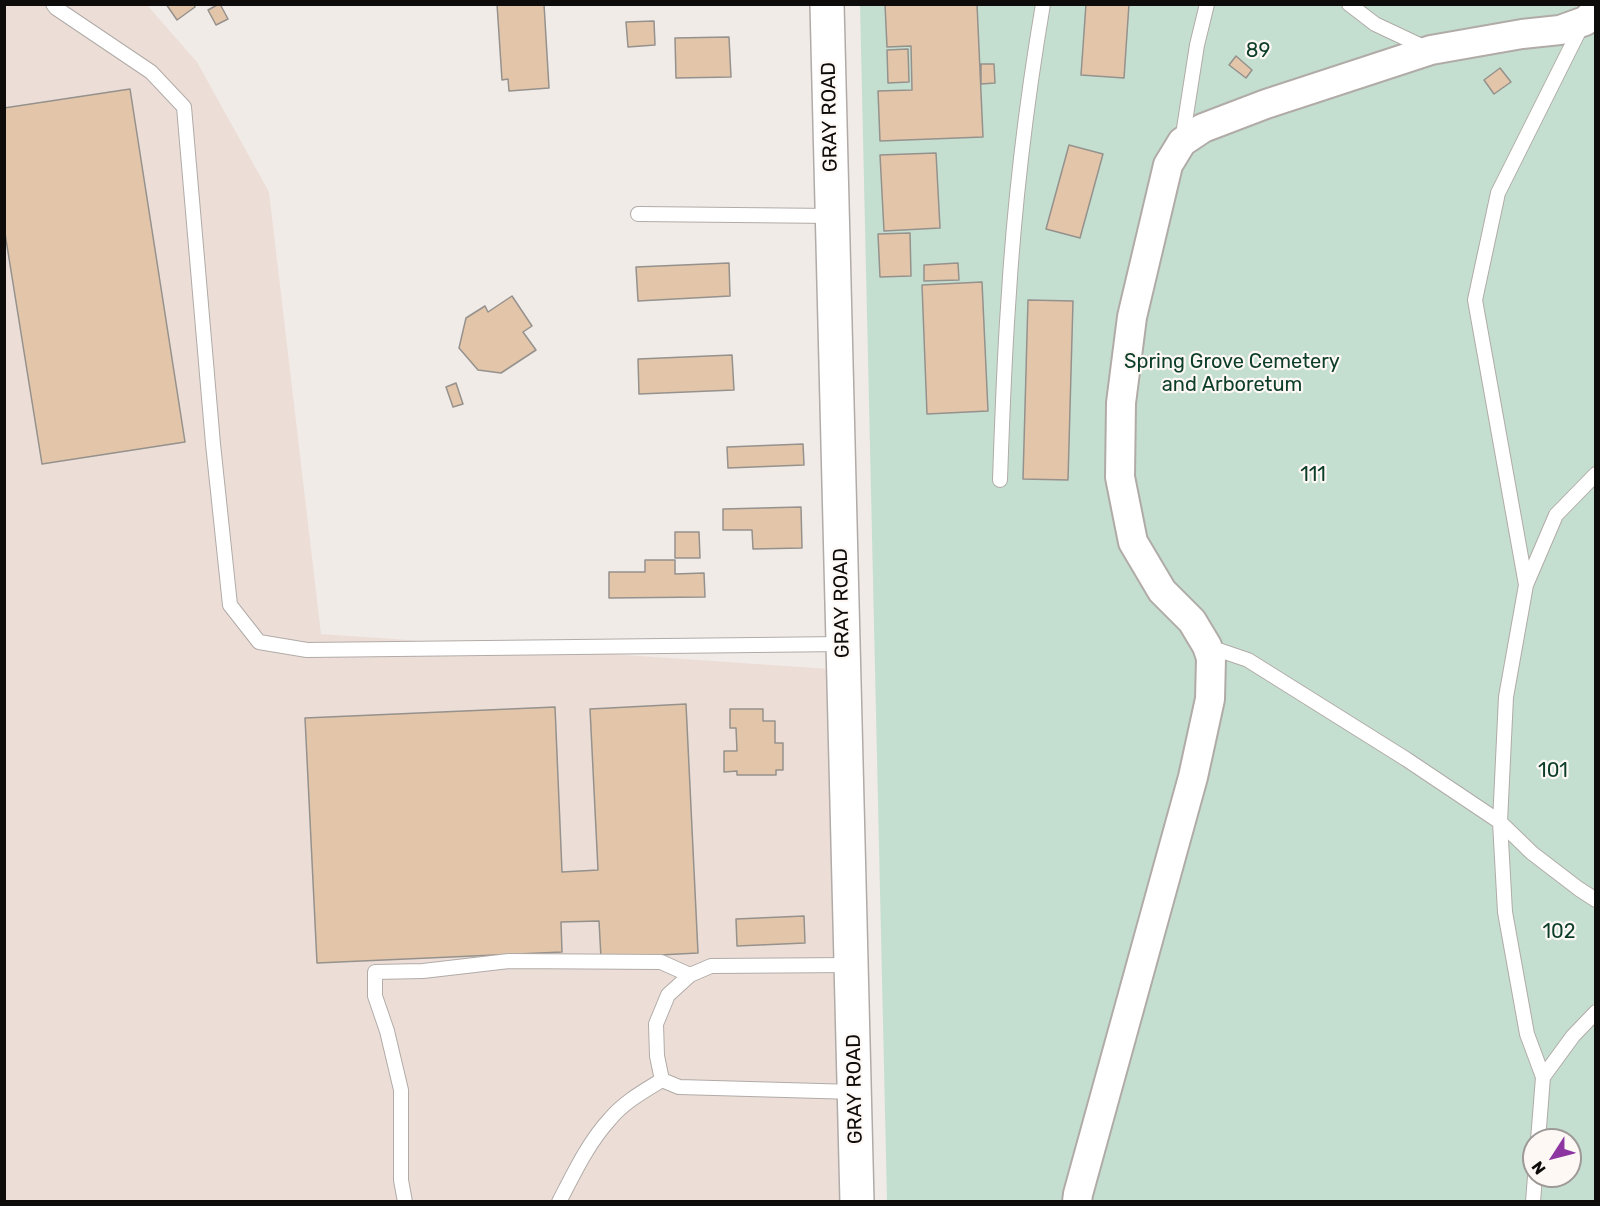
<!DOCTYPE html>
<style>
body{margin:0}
#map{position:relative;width:1600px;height:1206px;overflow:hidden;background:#f1ebe8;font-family:Rubik,sans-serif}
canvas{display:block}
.frame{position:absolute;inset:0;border:6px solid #0e0c0b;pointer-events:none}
.north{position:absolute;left:1522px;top:1128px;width:60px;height:60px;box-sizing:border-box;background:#fef8f5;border:2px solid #9e9a97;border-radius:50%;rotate:234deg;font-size:16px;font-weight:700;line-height:24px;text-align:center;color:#0e0c0b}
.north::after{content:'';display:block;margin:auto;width:21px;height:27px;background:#8d36a2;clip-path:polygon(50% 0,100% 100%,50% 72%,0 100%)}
</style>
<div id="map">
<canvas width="1600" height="1206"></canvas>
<div class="frame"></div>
<div class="north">N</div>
</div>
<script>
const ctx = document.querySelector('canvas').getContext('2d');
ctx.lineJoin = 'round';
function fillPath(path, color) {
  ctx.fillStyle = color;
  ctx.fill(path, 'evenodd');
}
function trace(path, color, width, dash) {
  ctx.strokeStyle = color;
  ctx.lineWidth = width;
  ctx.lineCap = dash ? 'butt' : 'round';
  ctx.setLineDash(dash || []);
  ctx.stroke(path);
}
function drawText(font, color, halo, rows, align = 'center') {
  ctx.font = font + ' Rubik,sans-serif';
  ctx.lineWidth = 4.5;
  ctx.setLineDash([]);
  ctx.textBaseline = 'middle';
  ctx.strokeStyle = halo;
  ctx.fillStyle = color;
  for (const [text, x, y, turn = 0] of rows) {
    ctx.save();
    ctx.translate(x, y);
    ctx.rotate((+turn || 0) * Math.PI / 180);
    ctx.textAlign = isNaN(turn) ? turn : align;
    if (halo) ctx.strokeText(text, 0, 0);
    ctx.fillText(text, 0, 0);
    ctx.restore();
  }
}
const built = new Path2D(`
 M5,5H147L197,62L269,192L321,634L844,670L857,1201L5,1202Z`);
const green = new Path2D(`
 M860,5H1595V1201H887ZM1534,1140H1570V1176H1534Z`);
const building = new Path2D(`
 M166,4H194L195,7L177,20Z
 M219,4H220L228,19L216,25L208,10Z
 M497,4H544L549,88L509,91L508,79L502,80Z
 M885,4H977L983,137L880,141L878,91L912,90L911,46L887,47Z
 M1086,4H1129L1124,78L1081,75Z
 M654,21L655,45L628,47L626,22Z
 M729,37L731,77L676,78L675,38Z
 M908,49L909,82L888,83L887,50Z
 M1236,56L1252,70L1246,78L1229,65Z
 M981,64H994L995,83L981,84Z
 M1500,68L1511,82L1494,94L1484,80Z
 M130,89L185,442L42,464L4,227V108Z
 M1069,145L1103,154L1080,238L1046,229Z
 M936,153L940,228L884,231L880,155Z
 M910,233L911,276L880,277L878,234Z
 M729,263L730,296L638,301L636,267Z
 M958,263L959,280L924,281V265Z
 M982,282L988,411L927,414L922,285Z
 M512,296L532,326L523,332L536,350L501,373L478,370L459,348L466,318L485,306L488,312Z
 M1028,300L1073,301L1068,480L1023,479Z
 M732,355L734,390L639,394L638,359Z
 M456,383L463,404L453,407L446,387Z
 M803,444L804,465L728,468L727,447Z
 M801,507L802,548L753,549L752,530H723V509Z
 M675,532H699L700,558H675Z
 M645,560H675V574L704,573L705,597L609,598V572H645Z
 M686,704L698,953L601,958L599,921L561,922L562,952L317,963L305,718L555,707L562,872L598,870L590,709Z
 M730,709H763V721H775V743H783V770H776V775H737V771L724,772V751H737L736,728H730Z
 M804,916L805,943L737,946L736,919Z`);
const service = new Path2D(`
 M53,4L56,8L151,72L184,107L213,444L230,605L259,642L307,650L844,644
 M1349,4L1375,24L1428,49
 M1182,141L1197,45L1207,4
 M638,214L833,216
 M1000,480C1002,422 1004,365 1008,307C1014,206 1026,104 1043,4
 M1526,585L1475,300L1498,193L1582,25
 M1207,646L1248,660L1406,759L1500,822L1532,853L1579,889L1596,900
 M851,965L711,966L690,975L668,995L656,1024L657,1056L662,1080L679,1087L855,1092
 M1543,1077L1527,1034L1505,912L1500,822L1506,697L1526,585L1556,515L1596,474
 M1538,1140L1543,1077L1573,1036L1596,1012
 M405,1202L401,1180V1090L387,1031L375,996V972L423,971L509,961L661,962L690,975
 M559,1202C574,1173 588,1143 610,1119C624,1102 644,1091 662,1080
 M1533,1202L1535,1176`);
const minor = new Path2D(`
 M1077,1202L1078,1194L1193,777L1210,699L1211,658L1207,646L1192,621L1162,591L1133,542L1120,477L1121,403L1132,317L1168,165L1182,142L1203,128L1266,104L1431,50L1522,34L1560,30L1585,21L1596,11`);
const tertiary = new Path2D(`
 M827,4L857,1202`);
const parkNames = [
 ["89",1258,51],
 ["Spring Grove Cemetery",1232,362],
 ["and Arboretum",1232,385],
 ["111",1313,475],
 ["101",1553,771],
 ["102",1559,932]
];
const streetNames = [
 ["GRAY ROAD",830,117,-91],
 ["GRAY ROAD",842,603,-91],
 ["GRAY ROAD",855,1089,-91]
];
fillPath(built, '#ecded7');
fillPath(green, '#c4dfd0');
fillPath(building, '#e3c6a9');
trace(building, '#95918d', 1.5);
trace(service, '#b1aba8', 16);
trace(minor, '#b1aba8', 32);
trace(tertiary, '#b1aba8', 36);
trace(service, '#fff', 14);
trace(minor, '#fff', 28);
trace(tertiary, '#fff', 33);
drawText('20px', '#0b3d28', '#fef8f5', parkNames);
drawText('20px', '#0e0c0b', '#fef8f5', streetNames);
</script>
